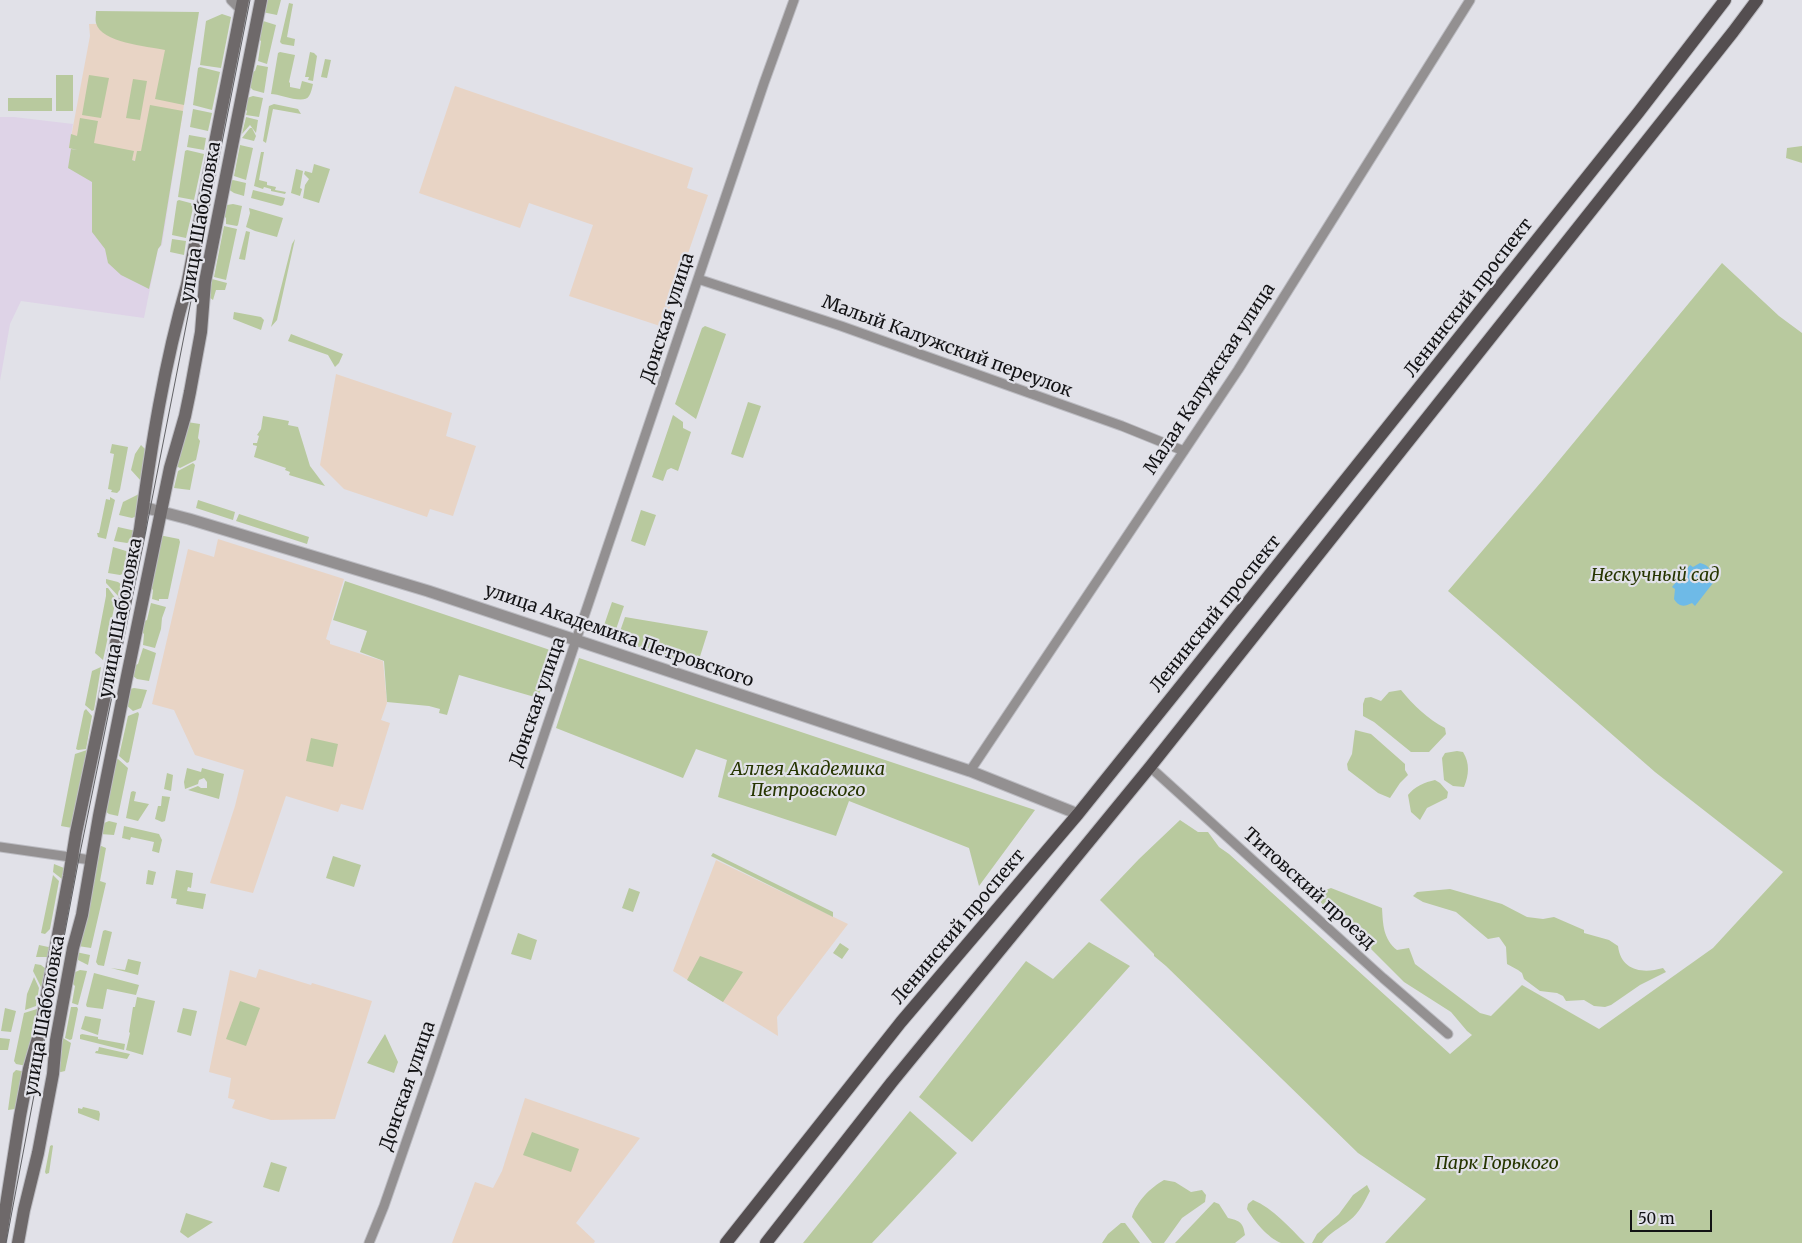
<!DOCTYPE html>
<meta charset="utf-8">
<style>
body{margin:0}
#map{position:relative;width:1802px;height:1243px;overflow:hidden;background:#e1e1e8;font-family:Merriweather,serif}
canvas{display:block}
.scale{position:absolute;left:1630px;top:1210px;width:82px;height:22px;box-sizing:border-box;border:2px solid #121214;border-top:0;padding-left:6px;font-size:15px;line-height:18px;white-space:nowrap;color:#121214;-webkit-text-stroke:4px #e1e1e8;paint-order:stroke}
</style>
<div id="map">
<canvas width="1802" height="1243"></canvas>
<div class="scale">50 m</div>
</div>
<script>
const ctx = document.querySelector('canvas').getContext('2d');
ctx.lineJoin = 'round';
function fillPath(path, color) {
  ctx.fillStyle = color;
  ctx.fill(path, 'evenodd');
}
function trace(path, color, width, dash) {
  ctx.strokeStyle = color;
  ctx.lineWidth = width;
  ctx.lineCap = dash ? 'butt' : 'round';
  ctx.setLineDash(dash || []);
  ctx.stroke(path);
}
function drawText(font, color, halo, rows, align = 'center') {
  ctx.font = font + ' Merriweather,serif';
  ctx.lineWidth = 4.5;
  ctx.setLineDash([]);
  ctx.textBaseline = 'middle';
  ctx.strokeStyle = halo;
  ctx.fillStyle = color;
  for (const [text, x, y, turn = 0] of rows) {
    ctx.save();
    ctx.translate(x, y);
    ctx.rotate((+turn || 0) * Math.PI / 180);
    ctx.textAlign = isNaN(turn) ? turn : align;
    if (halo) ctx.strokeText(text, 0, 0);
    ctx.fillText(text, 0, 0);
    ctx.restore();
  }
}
const industrial = new Path2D(`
 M0,117H14L73,124L69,148L174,168L162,245L158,249L144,318L21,301L10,324L0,381Z`);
const education = new Path2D(`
 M197,22L174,168L69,148L90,36L89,24Z
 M455,86L693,168L687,188L708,195L663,327L569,296L593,225L529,203L520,228L419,193Z
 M336,374L452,413L446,436L476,446L453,516L430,509L427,517L344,489L320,465Z
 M218,539L344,579L326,639L330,641V644L383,661L387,703L381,720L390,723L363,810L341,804L338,812L286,796L253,893L210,883L235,806L244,770L195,755L174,710L152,704L188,549L214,557Z
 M716,860L848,924L777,1017L778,1036L673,971Z
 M259,969L311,985L312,983L372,1001L335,1119L271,1120L232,1108L235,1100L228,1098L231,1078L209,1072L230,970L256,978Z
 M525,1098L640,1138L576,1223L595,1241L594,1243H452L475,1182L493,1188L502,1171Z`);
const green = new Path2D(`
 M264,0H281L277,15L262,12Z
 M289,3L293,4L287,37L295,39L294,46L282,44L280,42Z
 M96,11L199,12L184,105L155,99L165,50C147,46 101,43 96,23C95,20 96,15 96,11Z
 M222,14L231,17L221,68L200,65L206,21Z
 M260,20L276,25L267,64L258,61L261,41L257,38Z
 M280,52L295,55L289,82L290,83V87L300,89L302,81L313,84C312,88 311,93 309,96C304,105 280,94 271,94L278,53Z
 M310,52L314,53L317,56L313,81L308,80L309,77H305Z
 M325,59L331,60L327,78L321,77Z
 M257,65L268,67L264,93L253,90L249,86V73L255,71Z
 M200,67L220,72L212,110L193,105L198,68Z
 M56,75H73V111H56Z
 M89,75L109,78L101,118L82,115Z
 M133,79L147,81L140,120L126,118Z
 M253,96L263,98L259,117L246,115L247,111L243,107L247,98Z
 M8,98H52V111H8Z
 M274,104L298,109L301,114L273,109L266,143L263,141L269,106Z
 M150,105L183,111L161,245L158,249L149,289L121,275L108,263L105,249L92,232V182L68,168L71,149L77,150L69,148L71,134L77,136L80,118L98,121L94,143L134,151L132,160L135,161L137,151H141Z
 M193,109L212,113L208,131L190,127Z
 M246,117L258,120L256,133L250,125L242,134Z
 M250,128H252L256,136L254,141L242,138Z
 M189,135L206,138L204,150L187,147Z
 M240,145L253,148L246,180L234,176Z
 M1802,146V163L1786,158L1787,148Z
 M187,150L204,154L194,200L178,197L185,151Z
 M261,152H264L259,180L267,182V185L276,187L275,190L286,192L285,194L271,191V189L264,187L263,189L254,186Z
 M314,164L330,169L319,203L303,198L305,185L309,179L304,174L305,171L312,173Z
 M296,169L303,171L300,188L302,189L300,196L291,193Z
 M233,180L246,183L244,196L234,193L228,189V182Z
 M253,190L285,198L283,205L281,206L251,198Z
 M179,200L194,204L186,238L172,235L177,201Z
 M233,204L242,206L238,225L237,226L226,224V218L221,213L227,205Z
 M249,208L283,218L277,237L255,231L246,227L250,213Z
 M224,226L237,229L226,280L214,277Z
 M246,231L250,232L245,260L239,259Z
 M172,239L186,241L184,255L170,252Z
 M295,239L277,320L271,327L292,244Z
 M1722,263L1779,316L1802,333V1243H1385L1426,1199L1358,1153L1166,966L1154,956V954L1100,900L1139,859L1180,820L1198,832H1208L1219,847L1229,854L1450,1054L1472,1035L1467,1031L1451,1012L1404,982L1353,931L1334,918L1319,900L1320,892L1331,888L1382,908C1383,924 1383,939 1397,950L1409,948L1415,964L1480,1013L1491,1016L1522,985L1599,1029L1713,948L1783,872L1655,772L1448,591L1542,481Z
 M212,279L227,283L225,290H216L213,300L209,297V281Z
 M234,312L261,317L264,320L261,330L233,319Z
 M705,326L726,334L696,419L675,404L702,328Z
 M291,334L343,354L339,363L335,367L328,355L288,341Z
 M748,402L761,406L743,458L731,454Z
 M673,415L683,422V428L691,432L678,471L671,468L667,470L663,481L652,477Z
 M263,416L289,421L288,425L298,427L310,466L325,486L289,475L290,472L285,470L286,468L254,457L257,446L253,445V443H257L259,436L257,435L261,429Z
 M187,422L200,424L198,438L200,441L196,460L180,468L174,465Z
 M112,444L128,447L120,490L117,493L111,492L112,490L108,489L114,454L110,453Z
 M141,445L145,449L141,481L131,470L135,454Z
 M193,463L195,465L190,490L174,488L178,471Z
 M139,494L137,516L132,518L119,515L123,502Z
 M110,497L115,500L106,539L98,537L97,533H99L106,499L110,500Z
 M198,500L235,512L233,520L196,508Z
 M641,510L656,515L645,546L631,541Z
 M239,514L309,537L307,544L236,521Z
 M118,527L136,531L133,540L127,543L114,541Z
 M159,535L179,539L180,542L168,599H159V601L152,599L153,590L149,586Z
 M113,547L126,551L130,555L127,572L120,575L108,573Z
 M106,579L118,582L122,585V596L119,597L106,583Z
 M345,581L553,651L538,698L459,675L447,715L439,713L440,709L429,706L387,702L384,661L360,652L367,631L333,620Z
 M106,588H108L116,599L103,660L95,653L106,596Z
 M612,602L624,606L613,638L601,634Z
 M151,603L166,607L162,618L161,629L155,648L143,645L144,634L140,630L142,622L147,620Z
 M625,617L708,631L697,666L617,640Z
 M143,648L156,653L149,681L137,679L133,676V666L138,664Z
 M579,658L1035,810L979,886L969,848L849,801L836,836L718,797L727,760L696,749L683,778L556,728Z
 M101,667L94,710L92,711L85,705L92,671Z
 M134,688L147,690L141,708L133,711L125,704L130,689Z
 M1401,690C1413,705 1428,719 1445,728L1446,734L1429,752H1411L1374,722L1363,716V704L1365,698L1371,697L1381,701L1389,692Z
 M86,709L92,716L86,749L78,750L76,749L84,711Z
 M138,712L139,714L129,762L127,763L119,756L128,716Z
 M1355,730L1371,734L1405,764V770L1408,775L1400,783L1390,798L1378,793L1348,770L1347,764L1352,754Z
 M311,738L338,744L333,767L306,761Z
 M87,750L72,828L61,826L75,754Z
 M1457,751L1463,752C1470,763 1469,775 1464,787L1453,786L1444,780L1442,758L1445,753Z
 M118,759L128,768L118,816L109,814L105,811L113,760Z
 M187,768L201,772L202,768L224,774L219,799L188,790L198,786L201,788H207V782L204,778L199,780L198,784L185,789L184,782Z
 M167,773L173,775L171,791L164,789Z
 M1435,780L1440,783L1448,792L1447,798L1427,808L1420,820L1411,812L1408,795C1414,787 1425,782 1435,780Z
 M133,791L136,792L134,801L149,804L138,821L126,818L131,792Z
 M162,796L170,797L165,821L162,822L155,819L158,806H161Z
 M109,821L117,823L114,835L100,834L104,823Z
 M124,826L159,834L162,840L159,853L152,851L154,842L131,837L130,840L122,838Z
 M99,845L106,848L100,881L106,883L91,948L78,946Z
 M713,853L833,912V917L711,856Z
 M333,856L361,865L354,887L326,878Z
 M54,864L64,868L66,878L62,879L53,872Z
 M148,870L156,872L153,885L146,884Z
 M176,870L193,873L191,888L188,887L187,891L206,894L203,909L176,904L177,899L171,898Z
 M53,875L59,881L50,929L45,934L41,933Z
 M629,888L640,892L633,912L622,908Z
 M1450,889L1502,904L1527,917L1543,919L1554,917L1584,930V933L1609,940L1618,946C1621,971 1643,974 1663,968L1666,972L1640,985L1611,1005L1605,1007L1594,1006L1584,1000L1566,1001L1563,996L1557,993L1540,991L1524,979L1522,973L1518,970L1507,964L1506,947L1499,937L1488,939L1456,912L1423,902L1413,896L1417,892Z
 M105,930L112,932L104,966L98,965L96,962L103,931Z
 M518,933L537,940L531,960L511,954Z
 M1089,942L1130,966L972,1142L919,1097L1026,961L1053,979Z
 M840,943L849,949L842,959L833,953Z
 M39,945L53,948L48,957H36Z
 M76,952L90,955L88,965L78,960Z
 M700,956L743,972L723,1002L687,980Z
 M128,959L141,962L138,975L111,968L125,970Z
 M35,964L41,965L46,969L45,985L41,987L33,971Z
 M80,970L87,971L78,1005L72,1003L75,986L70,981L73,973Z
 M94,973L139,985L136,995L107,989L103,1009L87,1007L86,1005Z
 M34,977L39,988L36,1006L25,1010L27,994Z
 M137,997L155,1001L143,1055L126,1050L130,1033L129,1032L133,1007H135Z
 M240,1001L260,1008L246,1046L226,1039Z
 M71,1007H77L78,1009L72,1039L70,1040L65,1038Z
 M5,1008L16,1011L11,1032L1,1031Z
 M183,1008L197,1011L191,1036L177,1032Z
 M37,1009L40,1012L27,1066L16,1064L14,1061L24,1013Z
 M85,1016L101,1019L98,1035L81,1029Z
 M82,1034L98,1037V1039L125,1044L124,1050L80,1039V1035Z
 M385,1034L398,1062L394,1073L367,1063Z
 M0,1038L10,1039L8,1050H0Z
 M63,1038L71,1043L65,1071L61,1072L56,1071L60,1040Z
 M99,1047L130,1054L127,1059L95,1053L96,1051H98Z
 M16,1070L26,1072L18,1107L15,1109L8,1110L13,1073Z
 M83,1107L99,1111L100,1114L99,1121L78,1113V1108L82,1109Z
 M910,1111L957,1153L872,1243H803Z
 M532,1132L579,1149L571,1172L523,1155Z
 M52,1145L53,1146L49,1173L46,1174L45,1172L50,1146Z
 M271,1162L287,1167L279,1192L263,1187Z
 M1164,1180L1175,1182L1191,1192L1202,1190L1206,1195L1205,1202L1182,1218L1164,1243H1152L1132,1217C1136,1202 1151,1187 1164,1180Z
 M1367,1185L1370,1191C1365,1201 1359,1213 1350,1220C1340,1228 1329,1233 1322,1243H1312L1317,1234L1339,1214L1353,1195Z
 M1253,1200C1273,1208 1290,1228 1305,1243C1298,1243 1287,1243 1281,1243C1268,1238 1253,1220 1247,1209L1248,1204Z
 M1214,1202L1219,1204L1228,1218C1240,1221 1243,1222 1245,1235L1235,1243H1175Z
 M186,1213L213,1222L188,1238L180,1232Z
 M1121,1223H1125L1140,1243H1102L1108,1234Z`);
const water = new Path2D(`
 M1700,563C1709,565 1714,571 1709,580L1713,583L1695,606L1692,603C1684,607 1679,607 1674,599L1675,589L1672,587L1690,565L1693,567Z`);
const minor = new Path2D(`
 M231,0L242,11
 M698,279L841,326L1122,426L1184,451
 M1150,767L1383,978L1448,1034
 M970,771L1238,370L1470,0
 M0,847L91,860
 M369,1243L384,1206L430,1073L764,83L794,0`);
const tertiary = new Path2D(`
 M143,507L189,519L428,591L970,771L1078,814`);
const secondary = new Path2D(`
 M0,1243L20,1116L29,1069L40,1031L69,876L76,833L140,529C151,447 164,364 187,285L243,0
 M18,1243L24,1210L38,1153L53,1074L56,1040L73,948L82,915L99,816L126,681L170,468L185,416L190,392L201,332L205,282L261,0`);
const primary = new Path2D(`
 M726,1243L901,1022L1078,814L1184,682L1638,113L1725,0
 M766,1243L892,1082L1150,767L1733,32L1757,0`);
const tram = new Path2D(`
 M6,1243L79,858L146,530L250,0`);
const streetNames = [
 ["улица Шаболовка",201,222,-80],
 ["Ленинский проспект",1469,298,-52],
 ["Донская улица",668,318,-72],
 ["Малый Калужский переулок",947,347,20],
 ["Малая Калужская улица",1210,379,-57],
 ["Ленинский проспект",1216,614,-51],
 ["улица Шаболовка",121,618,-79],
 ["улица Академика Петровского",619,636,19],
 ["Донская улица",538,702,-71],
 ["Титовский проезд",1309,889,42],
 ["Ленинский проспект",959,927,-50],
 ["улица Шаболовка",45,1016,-80],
 ["Донская улица",408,1086,-71]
];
const parkNames = [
 ["Нескучный сад",1655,576],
 ["Аллея Академика",808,770],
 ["Петровского",808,791],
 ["Парк Горького",1497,1164]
];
fillPath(industrial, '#ded3e7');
fillPath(education, '#e8d4c5');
fillPath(green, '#b8c99e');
fillPath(water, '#6ebae7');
trace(minor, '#bcbcc2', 11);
trace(tertiary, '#bcbcc2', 13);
trace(secondary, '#bcbcc2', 14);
trace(primary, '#bcbcc2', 14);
trace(minor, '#939091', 9);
trace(tertiary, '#939091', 11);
trace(secondary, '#6e696a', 12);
trace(primary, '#544e50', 12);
trace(tram, '#616164', 1);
drawText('18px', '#121214', '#e1e1e8', streetNames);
drawText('italic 18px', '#263500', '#e1e1e8', parkNames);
</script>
